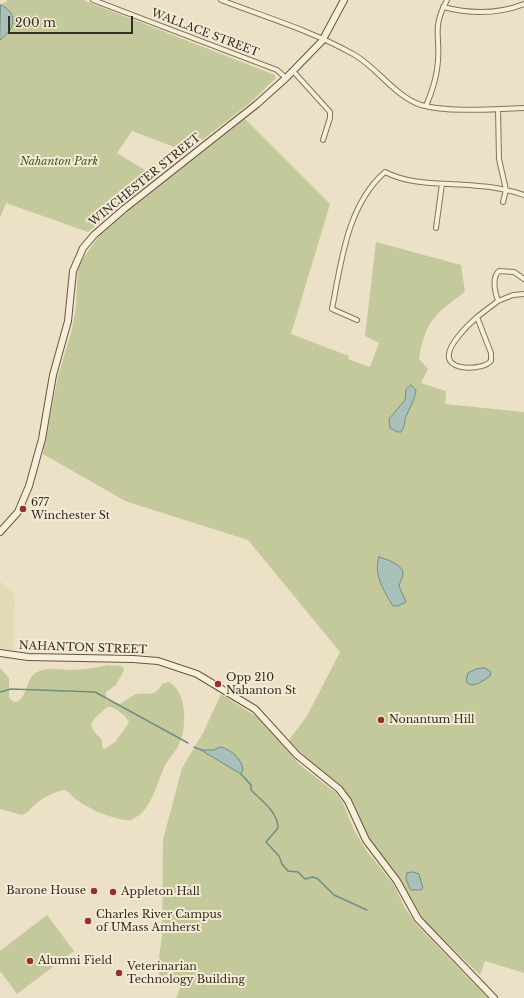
<!DOCTYPE html>
<style>
body{margin:0}
#map{position:relative;width:524px;height:998px;overflow:hidden;background:#ece1c7;font-family:"Libre Baskerville",serif}
canvas{display:block}
.scale{position:absolute;left:8px;top:16px;width:125px;height:18px;box-sizing:border-box;border:2px solid #372c20;border-top:0;padding-left:5px;font-size:12px;line-height:14px;white-space:nowrap;color:#372c20;-webkit-text-stroke:3px #f4ebd6;paint-order:stroke}
</style>
<div id="map">
<canvas width="524" height="998"></canvas>
<div class="scale">200 m</div>
</div>
<script>
const ctx = document.querySelector('canvas').getContext('2d');
ctx.lineJoin = 'round';
function fillPath(path, color) {
  ctx.fillStyle = color;
  ctx.fill(path, 'evenodd');
}
function trace(path, color, width, dash) {
  ctx.strokeStyle = color;
  ctx.lineWidth = width;
  ctx.lineCap = dash ? 'butt' : 'round';
  ctx.setLineDash(dash || []);
  ctx.stroke(path);
}
function drawText(font, color, halo, rows, align = 'center') {
  ctx.font = font + ' "Libre Baskerville",serif';
  ctx.lineWidth = 4;
  ctx.setLineDash([]);
  ctx.textBaseline = 'middle';
  ctx.strokeStyle = halo;
  ctx.fillStyle = color;
  for (const [text, x, y, turn = 0] of rows) {
    ctx.save();
    ctx.translate(x, y);
    ctx.rotate((+turn || 0) * Math.PI / 180);
    ctx.textAlign = isNaN(turn) ? turn : align;
    if (halo) ctx.strokeText(text, 0, 0);
    ctx.fillText(text, 0, 0);
    ctx.restore();
  }
}
const farmland = new Path2D(`
 M0,581L15,595L13,650L0,648Z`);
const green = new Path2D(`
 M6,0H83L275,75L276,78L251,102L187,152L132,131L117,153L156,177L88,232L6,203L0,218V4L7,2Z
 M245,119L330,204L291,334L349,356L348,359L370,367L379,343L365,336L376,242L461,265L465,292C436,313 425,321 419,359L428,369L421,383L446,391L445,404L524,412V973L485,961L480,975L424,921L398,877L369,840L353,802L345,790L307,759L289,740L307,716L340,652L248,540L125,501L43,454L58,376L72,330L76,307L78,265L102,232Z
 M108,665L122,666L124,670L116,685L106,692V700L120,704C125,701 129,698 134,695C145,690 154,700 162,684L168,682C187,690 187,726 180,742C176,752 168,759 164,768C156,784 152,810 133,819C128,822 121,819 116,818C101,814 90,809 77,800C72,797 69,790 63,790C56,791 43,798 38,802C32,806 29,813 22,815L0,809V668L9,678V698L14,702C28,701 25,678 37,672C48,667 57,669 68,670C80,670 95,668 108,665ZM107,707H111C117,710 128,716 129,723L115,742L104,749L102,747V740L93,730L91,724L94,719Z
 M221,694L257,717L300,765L335,792L343,803L354,830L366,850L394,885L405,908L416,924L488,998H176L180,989L178,985L159,977L158,964L162,936L163,840L182,768L203,733Z
 M47,915L74,951L17,994L0,971V951Z`);
const water = new Path2D(`
 M1,5C20,14 14,30 0,40Z
 M411,385L416,390C415,398 411,406 407,414C404,420 406,425 401,432H397L390,428L389,419L405,400L406,390Z
 M379,557C386,559 402,564 403,573C403,577 400,582 399,586L406,602L398,606H393C384,591 373,575 379,557Z
 M485,668L491,672L490,676C483,681 471,690 466,681L468,673L476,669Z
 M221,747C231,750 241,758 243,769L241,774L204,752V750H213Z
 M413,872L419,874L423,888L421,890H411L410,889L406,879L407,873Z`);
const stream = new Path2D(`
 M0,692L11,689L95,692L188,743
 M194,747L204,751
 M241,774L251,785V790C261,800 278,812 278,828L266,842L279,856L282,864L288,871L298,872L305,879L313,877L318,879L334,895L367,910`);
const street = new Path2D(`
 M93,0L277,70L286,78
 M221,0C265,17 312,31 353,54C377,67 394,96 421,105C450,113 494,109 524,108
 M443,7C470,14 498,14 524,4
 M293,71L330,112V118L323,140
 M426,106C432,92 437,76 438,61C440,33 432,28 447,0
 M498,109L499,159L506,190L503,202
 M436,228L442,184
 M524,279L514,272L499,271C491,278 495,292 498,301L513,295L524,294
 M477,317C469,324 446,346 449,358C452,371 483,370 491,361V353L477,317L498,301
 M357,320L332,309C341,263 347,205 385,172C415,187 446,182 479,186C494,187 509,190 524,195`);
const secondary = new Path2D(`
 M0,532L18,512L29,486L42,439L53,375L68,321L73,271L83,248L94,235L124,209L257,104L286,78L322,41L344,0
 M0,653L28,657L133,659L158,661L197,674L255,709L297,755L339,789L348,801L366,840L397,881L418,919L494,998`);
const markers = [
 [23,509,4,"#923131"],
 [218,684,4,"#923131"],
 [381,720,4,"#923131"],
 [94,891,4,"#923131"],
 [113,892,4,"#923131"],
 [88,921,4,"#923131"],
 [30,961,4,"#923131"],
 [119,973,4,"#923131"]
];
const streetNames = [
 ["WALLACE STREET",205,33,21],
 ["WINCHESTER STREET",145,180,-39],
 ["NAHANTON STREET",83,648,2]
];
const parkNames = [
 ["Nahanton Park",59,162]
];
const poiNames = [
 ["677",31,503],
 ["Winchester St",31,516],
 ["Opp 210",226,678],
 ["Nahanton St",226,691],
 ["Nonantum Hill",389,720],
 ["Barone House",86,891,"right"],
 ["Appleton Hall",121,892],
 ["Charles River Campus",96,915],
 ["of UMass Amherst",96,928],
 ["Alumni Field",38,961],
 ["Veterinarian",127,967],
 ["Technology Building",127,980]
];
fillPath(farmland, '#e1dab5');
fillPath(green, '#c4c99b');
fillPath(water, '#a8c0b9');
trace(water, '#6f8e86', 1);
trace(stream, '#6f8e86', 1.5);
trace(street, '#86735d', 6);
trace(secondary, '#685540', 8);
trace(street, '#f7eeda', 4);
trace(secondary, '#f7eeda', 6);
for (const [x, y, r, color] of markers) {
  const dot = new Path2D();
  dot.arc(x, y, r, 0, 2 * Math.PI);
  ctx.fillStyle = color;
  ctx.fill(dot);
  trace(dot, '#f4ebd6', 1.5);
}
drawText('11px', '#372c20', '#f4ebd6', streetNames);
drawText('italic 11px', '#475328', '#f4ebd6', parkNames);
drawText('11px', '#372c20', '#f4ebd6', poiNames, 'left');
</script>
